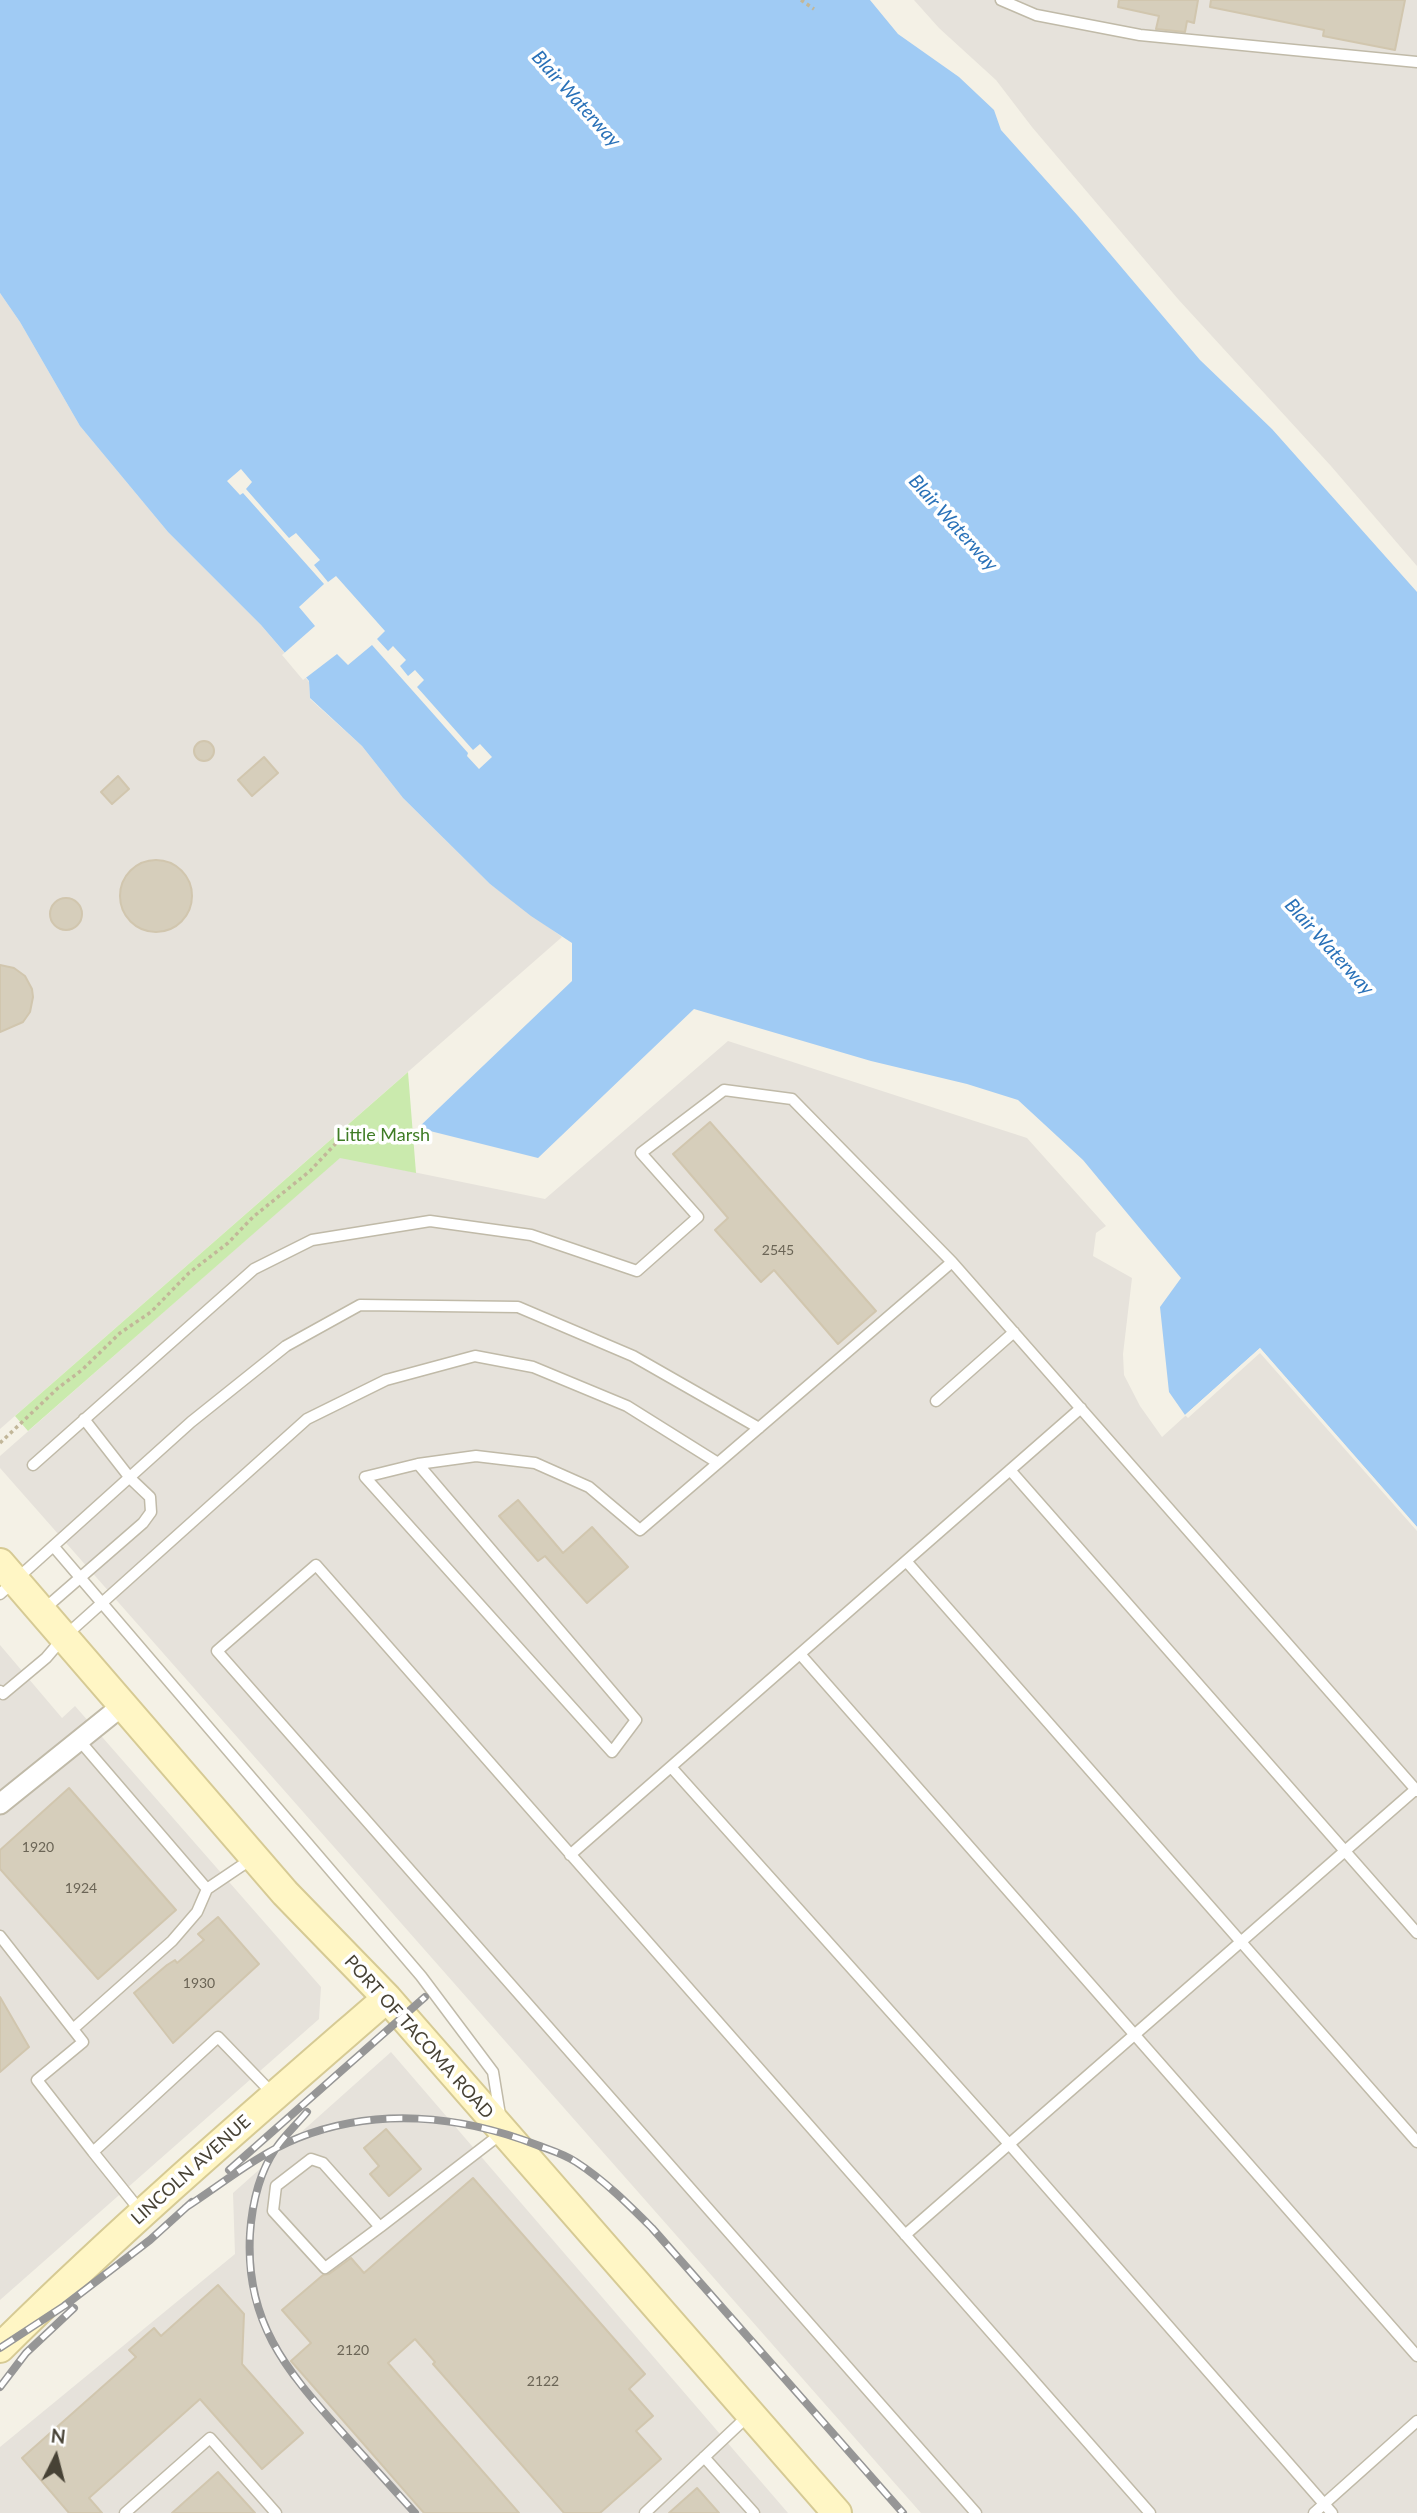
<!DOCTYPE html>
<style>
body{margin:0}
#map{position:relative;width:1417px;height:2513px;overflow:hidden;background:#f4f1e6;font-family:Lato,sans-serif}
canvas{display:block}
.north{position:absolute;left:21px;top:2422px;width:70px;height:70px;-webkit-text-stroke:5px #fff;paint-order:stroke;rotate:6deg;font-size:19px;font-weight:700;line-height:28px;text-align:center;color:#474235}
.north::after{content:'';display:block;margin:auto;width:24px;height:32px;background:#474235;clip-path:polygon(50% 0,100% 100%,50% 72%,0 100%)}
</style>
<div id="map">
<canvas width="1417" height="2513"></canvas>
<div class="north">N</div>
</div>
<script>
const ctx = document.querySelector('canvas').getContext('2d');
ctx.lineJoin = 'round';
function fillPath(path, color) {
  ctx.fillStyle = color;
  ctx.fill(path, 'evenodd');
}
function trace(path, color, width, dash) {
  ctx.strokeStyle = color;
  ctx.lineWidth = width;
  ctx.lineCap = dash ? 'butt' : 'round';
  ctx.setLineDash(dash || []);
  ctx.stroke(path);
}
function drawText(font, color, halo, rows, align = 'center') {
  ctx.font = font + ' Lato,sans-serif';
  ctx.lineWidth = 7;
  ctx.setLineDash([]);
  ctx.textBaseline = 'middle';
  ctx.strokeStyle = halo;
  ctx.fillStyle = color;
  for (const [text, x, y, turn = 0] of rows) {
    ctx.save();
    ctx.translate(x, y);
    ctx.rotate((+turn || 0) * Math.PI / 180);
    ctx.textAlign = isNaN(turn) ? turn : align;
    if (halo) ctx.strokeText(text, 0, 0);
    ctx.fillText(text, 0, 0);
    ctx.restore();
  }
}
const industrial = new Path2D(`
 M909,0H1417V571Z
 M0,293L20,322L80,426L168,532L261,625L309,682L310,699L362,746L403,798L490,884L562,937L0,1429Z
 M728,1041L1027,1138L1106,1226L1096,1233L1093,1256L1132,1278L1123,1354L1124,1375L1140,1406L1162,1437L1260,1348L1417,1527V2513H921L0,1468V1456L340,1157L545,1199Z
 M0,1645L62,1718L75,1706L321,1987L319,2019L0,2300Z
 M391,2052L788,2513H0V2447L235,2254L233,2193Z`);
const green = new Path2D(`
 M408,1072L416,1173L340,1158L28,1431L15,1416Z`);
const water = new Path2D(`
 M0,0H909L1417,571V1527L1260,1348L1185,1415L1169,1392L1160,1307L1181,1278L1083,1160L1018,1100L967,1084L871,1061L694,1009L538,1158L418,1128L572,981V943L531,916L490,884L403,798L362,746L310,698L309,681L261,625L168,532L80,426L20,322L0,293Z`);
const pier = new Path2D(`
 M870,0H914L939,28L996,80L1032,127L1178,299L1331,466L1417,566V592L1272,429L1200,360L1078,216L1001,130L994,110L959,77L898,34Z
 M241,469L252,482L246,489L289,538L296,533L320,560L314,565L328,582L336,576L385,631L377,639L388,651L393,646L406,660L400,666L408,676L415,670L424,680L417,687L473,750L480,744L492,757L479,769L467,756L468,753L372,645L348,665L337,654L303,680L282,655L315,626L299,607L324,584L243,493L240,495L227,481Z
 M1260,1348L1417,1527V1531L1260,1353L1188,1418L1185,1415Z`);
const building = new Path2D(`
 M1119,0H1198L1194,23L1187,21L1185,32L1156,29L1159,16L1118,7Z
 M1211,0H1405L1395,50L1323,36L1324,30L1210,7Z
 M194 751a10 10 0 1 1 20 0a10 10 0 1 1-20 0Z
 M264,757L278,773L252,796L238,780Z
 M118,776L129,789L112,804L101,792Z
 M120 896a36 36 0 1 1 72 0a36 36 0 1 1-72 0Z
 M50 914a16 16 0 1 1 32 0a16 16 0 1 1-32 0Z
 M0,965L14,968L25,976L32,989L33,997L30,1012L23,1022L0,1032Z
 M710,1122L876,1311L838,1344L774,1270L761,1282L715,1230L728,1218L673,1154Z
 M518,1500L563,1553L592,1527L628,1567L587,1603L545,1556L538,1561L499,1516Z
 M69,1788L176,1910L98,1979L0,1869V1850Z
 M218,1917L259,1964L173,2043L134,1993L167,1965L175,1960L177,1963L204,1940L198,1934Z
 M0,1997L29,2047L0,2072Z
 M386,2129L421,2169L389,2196L370,2174L379,2166L364,2148Z
 M473,2178L645,2374L629,2389L653,2416L636,2431L661,2459L600,2513H564L433,2364L435,2362L415,2339L388,2363L519,2513H424L291,2361L311,2343L282,2310L323,2275L329,2274L351,2258L364,2273Z
 M218,2285L244,2314L242,2364L303,2433L262,2469L200,2399L89,2498L102,2513H69L22,2458L136,2357L129,2350L154,2328L161,2336Z
 M218,2472L255,2513H172Z
 M697,2488L719,2513H669Z`);
const path = new Path2D(`
 M801,0L814,9
 M0,1443L58,1388L82,1370L120,1333L151,1312L189,1273L228,1243L253,1217L310,1171L340,1139L345,1136L375,1137`);
const lane = new Path2D(`
 M1001,0L1036,15L1140,35L1417,62
 M936,1401L1014,1332
 M418,1464L636,1720L612,1752L365,1477L418,1464L476,1456L535,1463L589,1487L640,1530L952,1262
 M33,1465L254,1269L312,1240L430,1221L531,1235L637,1271L698,1217L641,1153L724,1090L792,1099L952,1262L1417,1791
 M1010,1470L1417,1933
 M54,1547L421,1976L493,2072L500,2115
 M906,1561L1417,2142
 M0,1594L191,1422L286,1346L360,1305L518,1307L633,1356L759,1428
 M43,1610L143,1523L151,1512L150,1497L130,1478L84,1419
 M800,1654L1417,2356
 M0,1691L3,1694L46,1658L64,1637L307,1419L386,1380L475,1356L533,1367L627,1406L718,1463
 M79,1740L207,1889
 M671,1767L1009,2144L1332,2513
 M570,1855L1081,1408
 M0,1936L83,2042L37,2080L93,2152L218,2037L274,2095
 M73,2029L172,1941L197,1912L207,1889L253,1858
 M93,2152L142,2213
 M380,2227L325,2268L273,2211L276,2186L311,2159L323,2163L380,2227L502,2133
 M905,2235L1416,1789
 M704,2457L754,2513
 M125,2513L210,2438L276,2513
 M645,2513L750,2414
 M976,2513L217,1651L316,1565L1150,2513
 M1314,2513L1417,2421`);
const street = new Path2D(`
 M0,1804L123,1705`);
const secondary = new Path2D(`
 M0,1563L285,1893L387,1998L837,2513
 M0,2348C124,2225 256,2112 387,1998`);
const rail = new Path2D(`
 M307,2112C297,2124 285,2135 276,2148C259,2173 252,2204 250,2234C245,2321 285,2369 340,2430C365,2458 390,2485 415,2513
 M229,2170L425,1997
 M185,2208C222,2184 258,2154 298,2138C376,2107 460,2115 537,2145C550,2150 564,2154 576,2162C604,2180 628,2204 652,2228L903,2513
 M0,2348L64,2306L150,2240L192,2202
 M0,2387L26,2353L74,2308`);
const numberNames = [
 ["2545",778,1250],
 ["1920",38,1847],
 ["1924",81,1888],
 ["1930",199,1983],
 ["2120",353,2350],
 ["2122",543,2381]
];
const parkNames = [
 ["Little Marsh",383,1135]
];
const streetNames = [
 ["PORT OF TACOMA ROAD",419,2037,48],
 ["LINCOLN AVENUE",191,2170,-42]
];
const waterNames = [
 ["Blair Waterway",576,99,48],
 ["Blair Waterway",953,523,48],
 ["Blair Waterway",1329,947,48]
];
fillPath(industrial, '#e6e2db');
fillPath(green, '#caeaad');
fillPath(water, '#a0cbf4');
fillPath(pier, '#f4f1e6');
fillPath(building, '#d6cebb');
trace(building, '#d1c6ae', 2);
trace(lane, '#c0baa8', 13);
trace(street, '#c0baa8', 23);
trace(secondary, '#d6ca94', 32);
trace(path, '#c2b799', 3.5, [3.5, 3.5]);
trace(lane, '#fff', 10);
trace(street, '#fff', 19);
trace(secondary, '#fff6c5', 28);
trace(rail, '#969696', 8);
trace(rail, '#fff', 5, [16]);
drawText('14px', '#6b6556', null, numberNames);
drawText('18px', '#3f7c25', '#fff', parkNames);
drawText('18px', '#474235', '#fff', streetNames);
drawText('italic 19px', '#2971b8', '#fff', waterNames);
</script>
